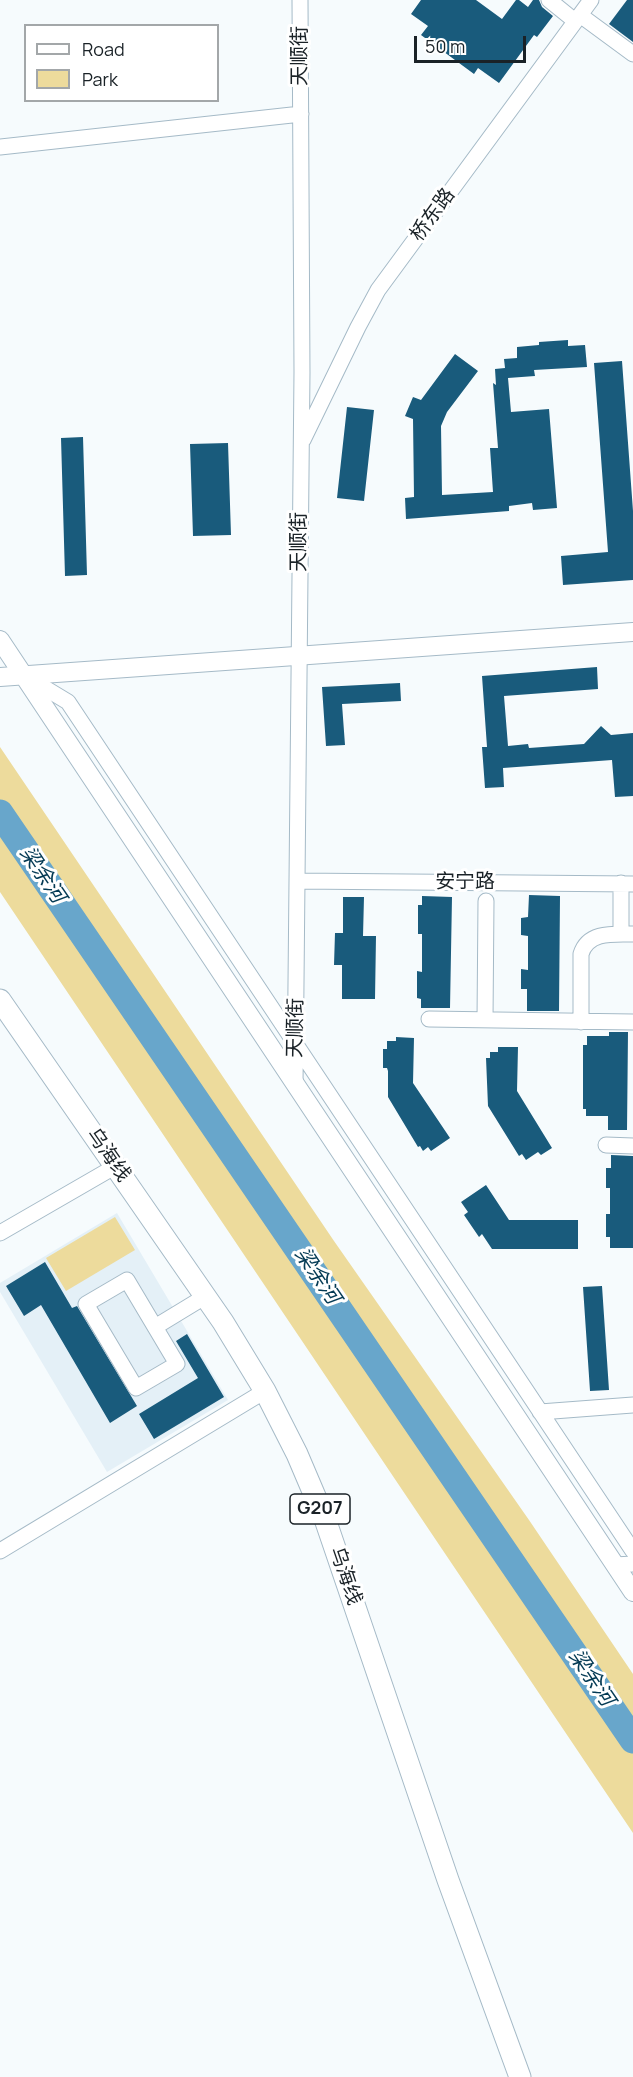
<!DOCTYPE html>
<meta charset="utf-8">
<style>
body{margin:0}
#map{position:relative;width:633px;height:2077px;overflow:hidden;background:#f6fbfd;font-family:Manrope,sans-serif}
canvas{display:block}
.legend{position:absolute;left:24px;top:24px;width:195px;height:78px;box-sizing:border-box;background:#fff;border:2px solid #a3a7a9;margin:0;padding:8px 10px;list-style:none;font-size:18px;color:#1a2227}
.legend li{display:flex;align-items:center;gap:12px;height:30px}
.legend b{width:30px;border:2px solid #a3a7a9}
.scale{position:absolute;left:414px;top:36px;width:112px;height:27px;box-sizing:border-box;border:3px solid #1a2227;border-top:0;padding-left:8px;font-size:18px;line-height:21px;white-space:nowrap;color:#1a2227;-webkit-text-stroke:4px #fff;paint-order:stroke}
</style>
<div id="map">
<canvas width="633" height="2077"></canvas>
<ul class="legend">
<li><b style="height:8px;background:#fff"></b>Road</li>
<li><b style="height:16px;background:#eddb9c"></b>Park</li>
</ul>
<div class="scale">50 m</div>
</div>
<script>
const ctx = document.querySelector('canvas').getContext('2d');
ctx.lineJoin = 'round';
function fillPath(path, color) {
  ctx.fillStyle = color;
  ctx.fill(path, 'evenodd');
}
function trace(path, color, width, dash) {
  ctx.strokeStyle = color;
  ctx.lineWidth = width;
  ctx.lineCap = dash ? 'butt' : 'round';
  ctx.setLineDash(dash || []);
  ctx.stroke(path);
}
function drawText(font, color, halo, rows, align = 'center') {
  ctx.font = font + ' Manrope,"Noto Sans SC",sans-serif';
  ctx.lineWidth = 6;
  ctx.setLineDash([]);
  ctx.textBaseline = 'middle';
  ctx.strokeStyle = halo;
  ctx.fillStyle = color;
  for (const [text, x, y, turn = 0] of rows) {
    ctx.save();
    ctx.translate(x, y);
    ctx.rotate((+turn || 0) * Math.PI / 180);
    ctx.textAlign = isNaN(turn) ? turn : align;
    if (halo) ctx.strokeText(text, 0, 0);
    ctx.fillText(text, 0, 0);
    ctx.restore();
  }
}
const built = new Path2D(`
 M117,1213L228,1400L107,1472L0,1292V1283Z`);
const green = new Path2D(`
 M0,747L334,1241L529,1520L633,1674V1833L0,892Z
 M115,1217L135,1250L66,1291L46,1258Z`);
const river = new Path2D(`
 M0,813L633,1740`);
const building = new Path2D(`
 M421,0H476L502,19L516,0H519L528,7L533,0H539L542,7L553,16L537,37L534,35L499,83L478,68L474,74L421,35L428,26L411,14Z
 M627,0H633V42L609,24Z
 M568,340V346L585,345L587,367L534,370L535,376L508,378L511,412L549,409L557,508L533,510L532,503L509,506V511L406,519L405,498L414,497L413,419L405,416L413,397L421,400L455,354L478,371L447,412L441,426L442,495L493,492L490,448H498L493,383L496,385L495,369L505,368L504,359L517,358V347L539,345V342Z
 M622,361L633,511V580L563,585L561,556L608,552L594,363Z
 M347,407L374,410L364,501L337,498Z
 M83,437L87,575L65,576L61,438Z
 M228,443L231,535L193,536L190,444Z
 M597,667L598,689L504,696L508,746L528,744L529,748L584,744L601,726L611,735L633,733V796L615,797L612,760L503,768L504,787L485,788L482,747H487L482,676Z
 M400,683L401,701L342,704L345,745L326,746L322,687Z
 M529,895L560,896L559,1011H527V989H521V969L528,970V936L521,935V918L528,917Z
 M422,896L452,897L450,1008H421V999L417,998V971L422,972V934H418V905H422Z
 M343,897H364L363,936H376L375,999H342V965H334L335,933H343Z
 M609,1032H628L627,1130H608V1116H586V1109H583V1045H587V1036H609Z
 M396,1037L414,1038L413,1083L450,1138L431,1151L428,1147L423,1151L420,1146L418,1147L388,1097V1071L387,1068H383V1049H387V1041H396Z
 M498,1047H518L517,1091L552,1148L541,1155L538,1152L526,1160L522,1154L519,1156L488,1106L486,1058H490V1052H498Z
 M611,1155L633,1156V1248H610V1237H606V1214H610V1188H606V1168H611Z
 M486,1185L509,1220H578V1249H492L482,1234L479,1237L464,1215L468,1212L461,1202Z
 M45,1262L72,1308L77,1306L137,1406L110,1423L41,1305L24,1316L6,1286Z
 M602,1286L609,1390L590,1391L583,1287Z
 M187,1334L224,1397L154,1439L139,1414L198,1378L176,1341Z`);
const minor = new Path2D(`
 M549,0L575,21
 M580,15L633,54
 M0,147L301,114
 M303,440L358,327L378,290L591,0
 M25,676L68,702L633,1551
 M297,881L633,884
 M621,934V883
 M429,1019L633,1022
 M485,1020L486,901
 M581,1022V954C588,931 614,934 633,934
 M295,1084L302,372L300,0
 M606,1145L633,1146
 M0,1233L116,1166
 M127,1280L177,1364L136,1388L86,1304Z
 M155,1327L206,1296
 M540,1412L633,1405
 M0,1551L265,1391
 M615,1565L633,1564`);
const major = new Path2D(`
 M0,640L633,1592
 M0,677L633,632`);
const highway = new Path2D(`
 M0,1000L223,1322L265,1391L297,1454L326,1522L448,1880L520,2077`);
const shields = [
 [320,1509,60]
];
const shieldNames = [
 ["G207",320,1509]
];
const streetNames = [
 ["天顺街",300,56,-90],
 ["桥东路",433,215,-54],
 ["天顺街",299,542,-90],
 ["安宁路",465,882],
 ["天顺街",296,1028,-89],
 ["乌海线",108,1155,55],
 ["乌海线",345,1576,71]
];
const waterNames = [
 ["梁余河",42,875,56],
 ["梁余河",317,1276,56],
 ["梁余河",591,1678,56]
];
fillPath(built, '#e4f0f7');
fillPath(green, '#eddb9c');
trace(river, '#68a6cb', 27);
fillPath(building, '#195b7c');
trace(minor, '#a5bac7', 17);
trace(major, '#a5bac7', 20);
trace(highway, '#a5bac7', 23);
trace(minor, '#fff', 15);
trace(major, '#fff', 18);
trace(highway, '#fff', 21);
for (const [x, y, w] of shields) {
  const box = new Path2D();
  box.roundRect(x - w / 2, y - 15, w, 30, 4.5);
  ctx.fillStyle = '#fff';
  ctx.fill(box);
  trace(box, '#1a2227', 1.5);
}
drawText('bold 18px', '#1a2227', null, shieldNames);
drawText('20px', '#1a2227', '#fff', streetNames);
drawText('italic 21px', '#043a54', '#fff', waterNames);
</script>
